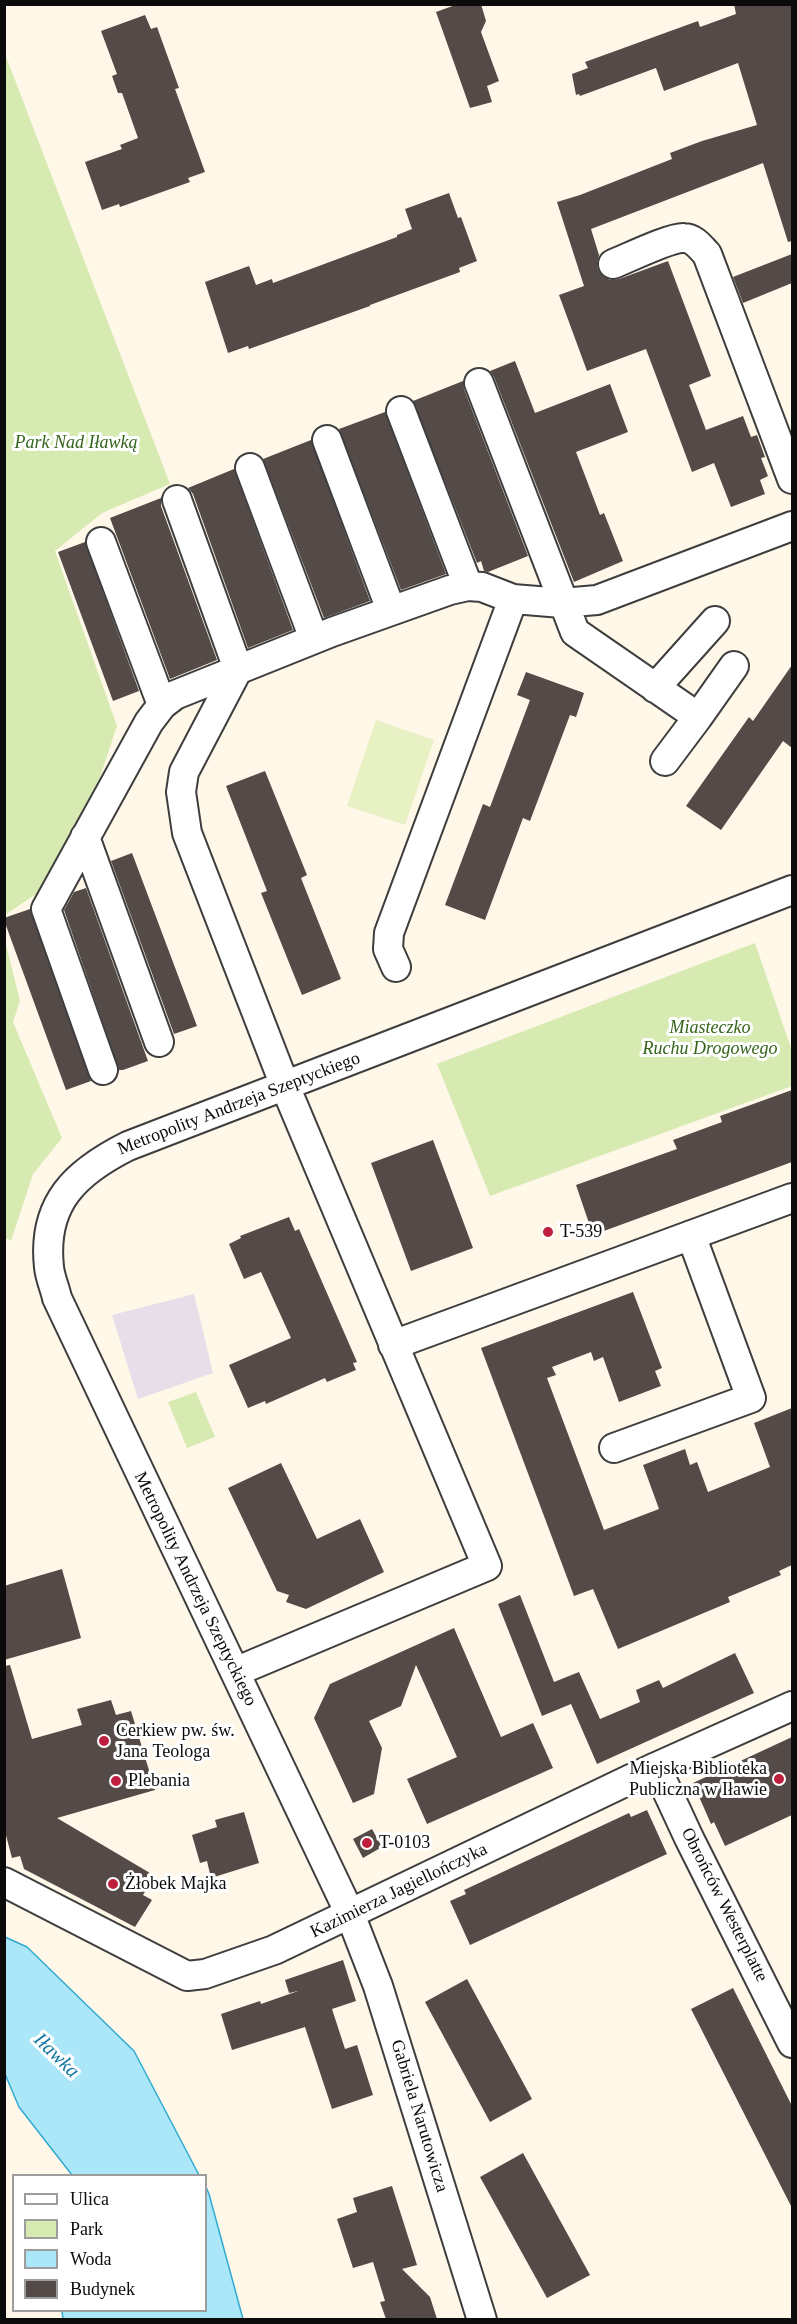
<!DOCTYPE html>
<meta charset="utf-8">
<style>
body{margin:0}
#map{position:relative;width:797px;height:2324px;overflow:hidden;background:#fff7e8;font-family:"Times New Roman",serif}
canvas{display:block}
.frame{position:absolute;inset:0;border:6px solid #0b0b0b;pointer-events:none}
.legend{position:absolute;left:12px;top:2174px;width:195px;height:138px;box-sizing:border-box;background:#fff;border:2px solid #9d9d9d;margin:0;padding:8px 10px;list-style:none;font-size:18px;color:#0b0b0b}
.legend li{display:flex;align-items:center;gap:12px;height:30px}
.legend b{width:30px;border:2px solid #9d9d9d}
</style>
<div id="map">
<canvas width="797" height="2324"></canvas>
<div class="frame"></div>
<ul class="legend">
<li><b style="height:8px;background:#fff"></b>Ulica</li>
<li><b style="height:16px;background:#d7eab2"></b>Park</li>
<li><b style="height:16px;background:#abe7f8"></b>Woda</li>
<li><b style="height:16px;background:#544a47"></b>Budynek</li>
</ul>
</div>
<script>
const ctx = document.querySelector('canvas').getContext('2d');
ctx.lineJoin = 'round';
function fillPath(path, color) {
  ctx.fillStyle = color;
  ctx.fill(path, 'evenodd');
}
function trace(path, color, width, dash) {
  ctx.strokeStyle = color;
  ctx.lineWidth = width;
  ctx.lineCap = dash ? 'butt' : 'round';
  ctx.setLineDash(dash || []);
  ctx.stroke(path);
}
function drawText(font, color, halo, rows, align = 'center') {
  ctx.font = font + ' "Times New Roman",serif';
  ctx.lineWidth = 6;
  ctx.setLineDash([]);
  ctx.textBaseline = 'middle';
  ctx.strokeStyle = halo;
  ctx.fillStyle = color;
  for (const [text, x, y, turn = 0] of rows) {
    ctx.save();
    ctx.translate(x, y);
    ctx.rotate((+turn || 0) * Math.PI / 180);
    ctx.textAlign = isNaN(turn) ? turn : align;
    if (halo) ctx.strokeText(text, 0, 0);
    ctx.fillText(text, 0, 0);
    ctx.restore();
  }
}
const industrial = new Path2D(`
 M194,1294L213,1373L138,1399L112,1315Z`);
const green = new Path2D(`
 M5,54L170,484L102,513L55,551L117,726L100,777L39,892L5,915Z
 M4,936L20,1001L13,1022L62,1138L33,1174L11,1241L4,1237Z
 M755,943L792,1051V1086L490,1196L437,1064Z
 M196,1392L215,1437L187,1448L168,1402Z`);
const pitch = new Path2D(`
 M376,720L434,740L405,825L347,806Z`);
const water = new Path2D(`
 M5,1937L27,1947L134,2051L199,2175H72L19,2107L5,2074Z
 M206,2187L209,2194L243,2319H63L62,2311L206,2310Z`);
const building = new Path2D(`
 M458,4H481L486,21L481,32L499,81L487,86L492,102L470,108L436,12Z
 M734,4H792V241L788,242L763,163L591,229L599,255L597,263L598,270L604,277L610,280L619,279L668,261L711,376L689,385L706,430L743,416L751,437L757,435L765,457L761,458L768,476L760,480L765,494L731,507L714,463L692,472L646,349L587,371L559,295L584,286L557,202L580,195L672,159L670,153L702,141L757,125L738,63L664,91L656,68L580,96L579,94L576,95L572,74L588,68L585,62L698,21L700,27L736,14Z
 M145,15L151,29L157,27L179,88L175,89L205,172L188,178L190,182L120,207L119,204L102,210L85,162L122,149L120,145L138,138L122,93H118L112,76L117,74L101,31Z
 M449,193L458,218L461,217L477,261L459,268L460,272L370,305V306L249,349L248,346L228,353L205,282L249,266L256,285L272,279L273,283L397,237V235L412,229L405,209Z
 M792,254V283L743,303L733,277Z
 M515,361L535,413L610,384L628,432L576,452L600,515L604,513L623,561L574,582L494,377L490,371Z
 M463,381L464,389L528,556L488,572L484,571L481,561L477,563L413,401Z
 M385,412L446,574L401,590L339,429Z
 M311,440L370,601L324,618L263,459Z
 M234,469L293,630L248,648L193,494L188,488Z
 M161,498V506L217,660L170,679L110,518Z
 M85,542L139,691L113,701L58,552Z
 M792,665V748L783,741L721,830L686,806L749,717L753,721Z
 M526,672L584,693L576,717L570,715L530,821L523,818L485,920L445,905L483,804L490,807L530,700L517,695Z
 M265,771L307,875L301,878L341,979L302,995L261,893L267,891L226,786Z
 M132,853L197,1026L174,1034L111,861Z
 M86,888L148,1061L123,1070H119L64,910L74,892Z
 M30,909L91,1081L66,1090L4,920V918Z
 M792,1090V1162L593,1235L576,1185L677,1149L673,1140L722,1122L720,1116Z
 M433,1140L473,1248L411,1271L371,1163Z
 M289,1217L295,1231L299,1229L357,1362L353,1363L356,1370L327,1382L325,1378L266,1404L265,1401L248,1408L229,1365L291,1338L261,1272L244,1279L229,1244L241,1238L240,1236Z
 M633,1292L662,1368L655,1371L661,1386L619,1402L603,1357L594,1361L591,1352L552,1367L556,1375L547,1378L604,1530L659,1509L643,1465L685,1449L690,1465L697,1462L708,1492L770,1467L754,1423L792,1408V1565L779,1571L781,1575L728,1597L730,1602L618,1649L593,1589L574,1596L481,1348Z
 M281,1463L317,1539L360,1519L384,1572L306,1609L286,1602L289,1595L277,1591L228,1488Z
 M62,1569L81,1638L4,1660V1586Z
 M520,1595L554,1682L579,1672L600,1719L640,1702L636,1690L659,1680L663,1688L735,1653L754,1693L597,1764L571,1704L542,1716L498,1604Z
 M454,1628L501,1737L533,1723L553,1768L427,1824L407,1779L457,1757L416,1665L401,1706L369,1721L382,1748L374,1794L353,1803L314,1718L330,1684Z
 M10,1665L32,1739L82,1725L77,1709L111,1700L116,1715L131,1711L155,1790L57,1818L155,1876L143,1895L152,1900L135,1927L24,1869L20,1856L12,1858L4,1828V1666Z
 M792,1737V1815L725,1846L714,1822L711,1824L693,1783Z
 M647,1810L667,1854L470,1945L450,1901L466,1894L464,1890L629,1813L631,1817Z
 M244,1812L259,1863L211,1878L207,1861L200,1863L192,1835L217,1827L215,1820Z
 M372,1829L382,1847L363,1858L353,1839Z
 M343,1960L356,2001L332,2009L345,2049L357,2045L373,2095L332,2109L305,2027L232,2050L221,2014L260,2001L261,2004L298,1991L289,1993L285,1980Z
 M467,1979L532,2099L490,2122L425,2002Z
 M733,1988L792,2106V2208L691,2009Z
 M523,2153L590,2275L547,2298L480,2177Z
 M392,2186L417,2265L402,2269L430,2297L437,2319H386L380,2302L385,2301L373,2262L353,2268L337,2219L357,2212L353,2198Z`);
const minor = new Path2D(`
 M613,264C628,258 671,237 684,238C694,238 701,248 707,254L792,479
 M479,383L575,632L698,717L665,761
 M401,411L468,586
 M327,440L391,610
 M250,468L314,639
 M177,500L238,669L184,772L181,792L187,833L285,1086L487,1566L235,1672
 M101,542L162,705
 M655,688L715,621
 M698,717L734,666
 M85,837L159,1042
 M396,967L388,949L389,933L513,599
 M103,1070L46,909L149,722L162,705L175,695L332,632L450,590L468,586L482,587L513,599L562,603L597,600L792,526
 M393,1345L792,1198
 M614,1448L751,1398L691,1235
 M656,1767L689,1838L792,2043
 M4,1882L187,1976L205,1974L274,1950L656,1767L792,1706
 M482,2320L378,1986L350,1914L57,1298C55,1288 50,1278 49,1267C42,1203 76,1172 128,1146L792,890`);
const markers = [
 [548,1232,6,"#bf1f3f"],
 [104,1741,6,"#bf1f3f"],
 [779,1779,6,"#bf1f3f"],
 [116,1781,6,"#bf1f3f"],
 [367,1843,6,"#bf1f3f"],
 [113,1884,6,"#bf1f3f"]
];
const parkNames = [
 ["Park Nad Iławką",76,443],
 ["Miasteczko",710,1028],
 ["Ruchu Drogowego",710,1049]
];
const streetNames = [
 ["Metropolity Andrzeja Szeptyckiego",239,1104,-21],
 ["Metropolity Andrzeja Szeptyckiego",195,1589,64],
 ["Kazimierza Jagiellończyka",399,1891,-26],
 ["Obrońców Westerplatte",724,1905,63],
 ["Gabriela Narutowicza",419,2116,73]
];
const poiNames = [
 ["T-539",560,1232],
 ["Cerkiew pw. św.",116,1731],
 ["Jana Teologa",116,1752],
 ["Miejska Biblioteka",767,1769,"right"],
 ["Publiczna w Iławie",767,1790,"right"],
 ["Plebania",128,1781],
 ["T-0103",379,1843],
 ["Żłobek Majka",125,1884]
];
const waterNames = [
 ["Iławka",56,2056,44]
];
fillPath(industrial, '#e7deea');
fillPath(green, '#d7eab2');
fillPath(pitch, '#e8f1c4');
fillPath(water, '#abe7f8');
trace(water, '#30aad2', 1.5);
fillPath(building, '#544a47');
trace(minor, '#3e3e3e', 32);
trace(minor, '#fff', 28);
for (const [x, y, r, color] of markers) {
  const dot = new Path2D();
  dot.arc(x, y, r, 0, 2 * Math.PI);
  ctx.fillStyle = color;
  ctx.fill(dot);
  trace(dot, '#fff', 2);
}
drawText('italic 18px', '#34641a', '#fff', parkNames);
drawText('18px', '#0b0b0b', '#fff', streetNames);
drawText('18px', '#0b0b0b', '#fff', poiNames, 'left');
drawText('italic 20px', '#1177a0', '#fff', waterNames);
</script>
